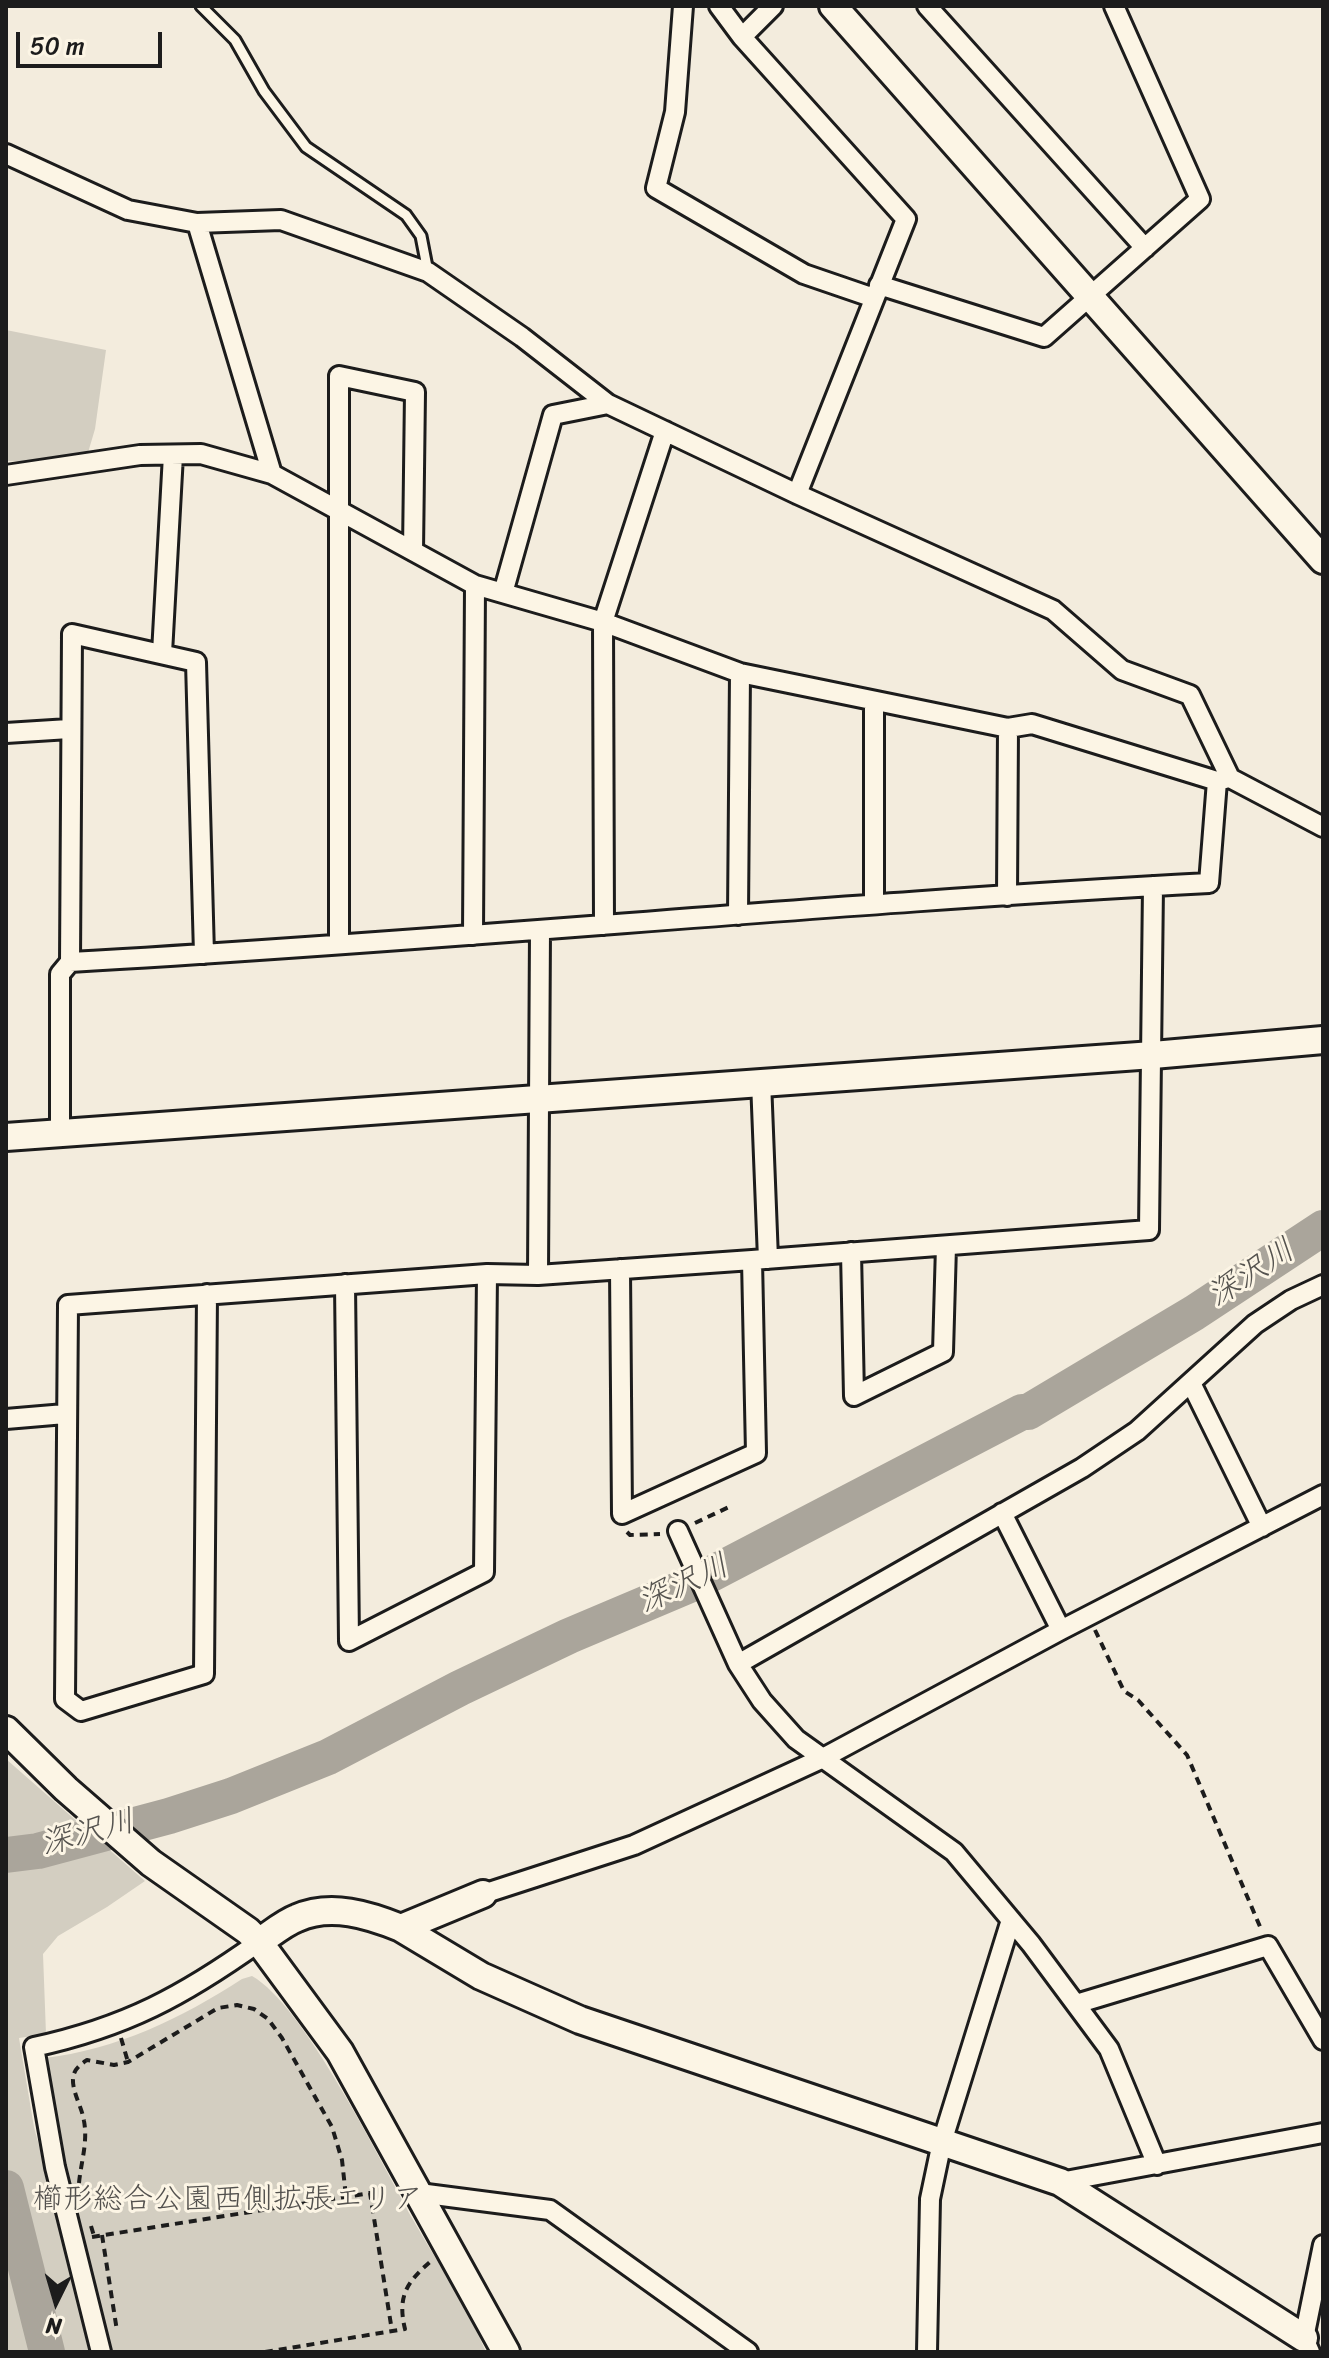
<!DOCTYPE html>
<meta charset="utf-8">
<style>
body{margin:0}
#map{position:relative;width:1329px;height:2358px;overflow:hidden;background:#f3ecdd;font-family:Sriracha,sans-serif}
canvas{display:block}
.frame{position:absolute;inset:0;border:8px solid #1c1c1c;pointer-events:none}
.north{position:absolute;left:16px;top:2262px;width:80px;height:80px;-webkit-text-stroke:6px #fcf5e5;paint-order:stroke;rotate:185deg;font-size:22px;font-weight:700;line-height:32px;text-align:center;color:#1c1c1c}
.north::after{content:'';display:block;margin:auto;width:28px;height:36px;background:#1c1c1c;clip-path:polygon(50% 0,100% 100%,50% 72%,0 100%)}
.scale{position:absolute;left:16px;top:32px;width:146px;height:36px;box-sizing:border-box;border:4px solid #1c1c1c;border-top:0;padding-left:10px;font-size:24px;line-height:28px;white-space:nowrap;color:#1c1c1c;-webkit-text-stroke:6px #fcf5e5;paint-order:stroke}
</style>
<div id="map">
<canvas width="1329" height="2358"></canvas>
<div class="frame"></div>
<div class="north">N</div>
<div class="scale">50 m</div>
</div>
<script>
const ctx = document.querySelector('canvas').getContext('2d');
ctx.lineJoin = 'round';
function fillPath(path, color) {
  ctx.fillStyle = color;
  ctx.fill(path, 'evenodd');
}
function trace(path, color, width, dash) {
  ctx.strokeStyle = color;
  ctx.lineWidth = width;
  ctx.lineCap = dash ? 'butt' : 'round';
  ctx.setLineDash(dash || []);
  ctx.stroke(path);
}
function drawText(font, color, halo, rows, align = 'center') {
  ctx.font = font + ' Sriracha,"Klee One",sans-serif';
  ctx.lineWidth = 6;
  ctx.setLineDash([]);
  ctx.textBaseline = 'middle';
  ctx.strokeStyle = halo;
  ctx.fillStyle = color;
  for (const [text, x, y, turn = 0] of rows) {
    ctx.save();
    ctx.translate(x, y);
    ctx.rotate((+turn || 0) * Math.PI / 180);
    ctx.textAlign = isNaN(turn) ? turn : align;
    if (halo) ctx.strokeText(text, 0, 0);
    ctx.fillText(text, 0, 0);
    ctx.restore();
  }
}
const green = new Path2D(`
 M6,330L106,350L95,429L87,456L55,462L6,461Z
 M6,1759L145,1881L107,1907L58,1936L43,1954L46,2034L19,2038L34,2127L94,2352H6Z
 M252,1976C304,2005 381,2162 412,2218C437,2262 466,2305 486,2352H109L62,2164L44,2058C116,2050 182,2018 242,1979Z`);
const river = new Path2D(`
 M6,1855L38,1851L169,1816L231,1796L328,1757L460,1688L569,1636L692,1584L1022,1412H1028L1194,1313L1323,1228
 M6,2188L47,2352`);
const path = new Path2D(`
 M695,1523L729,1507
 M627,1532L630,1535L660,1534
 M1095,1630L1124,1691L1138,1700L1187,1755L1261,1929
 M121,2038L128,2062
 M79,2183C81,2162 88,2142 84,2121C82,2107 72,2092 73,2078C74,2069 80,2065 87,2060L114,2065L128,2062L218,2008L237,2005L254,2009L268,2019L282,2038L332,2127L342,2160L346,2197
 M91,2226L94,2236
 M102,2235L117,2331
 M92,2237L370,2193L392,2331
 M265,2352L405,2329C397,2296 407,2282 431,2261`);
const lane = new Path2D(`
 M201,6L235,40L264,91L306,147L406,215L421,236L428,272`);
const street = new Path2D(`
 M683,6L675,112L656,188L804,274L874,298
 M719,6L742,37
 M773,6L742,37L906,219L797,494
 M927,6L1145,248
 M6,154L128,210L197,223L281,220L428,272L522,337L608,404L797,494L1053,610L1122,670L1190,695L1230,778L1323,827
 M197,223L272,474
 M879,285L1044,337L1200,199L1114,6
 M6,475L140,455L201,454L272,474L475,585L603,622L740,673L1008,728L1032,724L1217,781L1225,779
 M503,593L553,415L608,404
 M162,653L173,455
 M6,733L69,729
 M1007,896L1008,728
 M874,904V701
 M738,915L740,673
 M604,925L603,622L665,431
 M473,935L475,585
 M339,944V376L415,392L413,551
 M204,954L196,662L72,634L70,962C450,941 829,903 1209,883L1217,781
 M761,1081L768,1259
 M60,1134V974L70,962
 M851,1252L854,1396L943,1352L946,1246
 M620,1269L622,1514L756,1453L752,1260
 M538,1275L540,931
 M345,1284L349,1641L484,1572L487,1274
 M207,1294L204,1674L81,1711L65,1699L68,1305L487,1274L538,1275L752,1260L1149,1230L1153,886
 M1191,1383L1262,1527
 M6,1419L65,1414
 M1002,1513L1061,1630
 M678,1531L738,1664L762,1701L796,1739L954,1852L1031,1944L1109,2049L1157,2165
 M738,1664L1082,1468L1137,1431L1255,1324L1291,1300L1323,1285
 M483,1894L634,1845L823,1758L1061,1630L1323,1495
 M1076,2004L1268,1946L1323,2040
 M1060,2182L1323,2133
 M419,2193L550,2210L748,2352
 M101,2352L55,2167L34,2047C126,2027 183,1996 259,1942
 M927,2352L930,2199L942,2142L1011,1920
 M1310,2352L1304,2338L1323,2245`);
const secondary = new Path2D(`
 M833,6L1323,560
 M6,1137L1153,1055L1323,1040
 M6,1730L66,1789L151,1863L248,1931L259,1942L340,2052L506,2352
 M401,1928L481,1976L580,2020L1060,2182L1304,2338
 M259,1942C271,1934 284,1923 297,1918C331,1903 369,1915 401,1928L483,1894`);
const parkNames = [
 ["櫛形総合公園西側拡張エリア",228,2200]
];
const waterNames = [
 ["深沢川",1252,1274,-33],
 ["深沢川",684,1585,-25],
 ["深沢川",88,1834,-15]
];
fillPath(green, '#d3cec1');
trace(river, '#aaa59b', 36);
trace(lane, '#1c1c1c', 15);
trace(street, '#1c1c1c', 24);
trace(secondary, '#1c1c1c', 32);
trace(path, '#1c1c1c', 4, [8, 6]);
trace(lane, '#fcf5e5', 9);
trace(street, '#fcf5e5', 18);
trace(secondary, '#fcf5e5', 26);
drawText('30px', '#53514e', '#fcf5e5', parkNames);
drawText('italic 32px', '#55534f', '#fcf5e5', waterNames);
</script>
